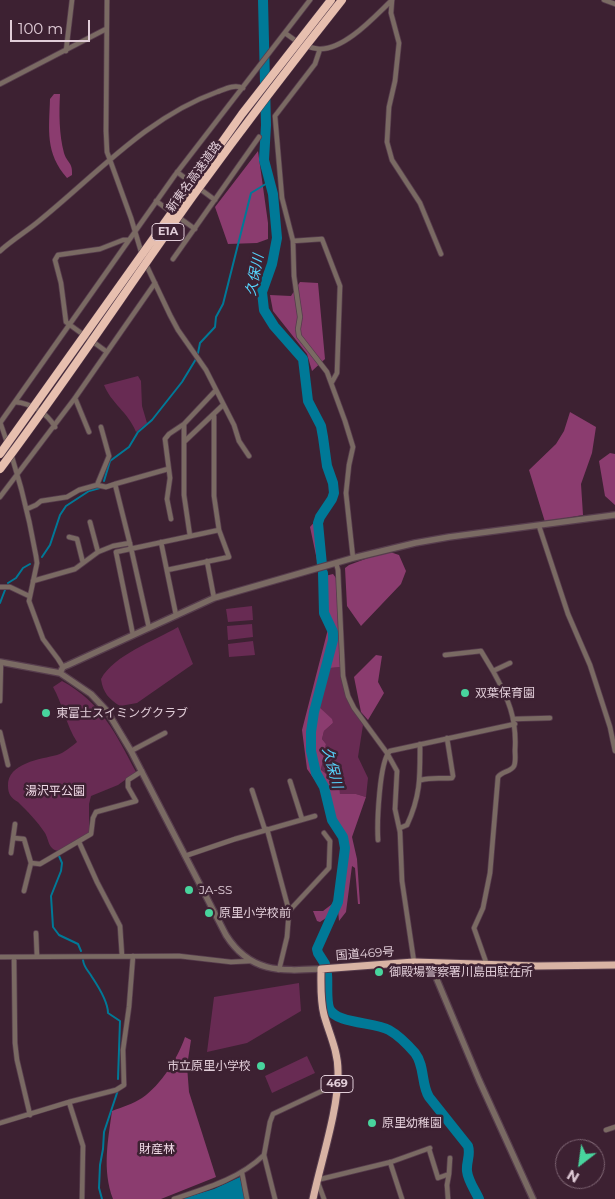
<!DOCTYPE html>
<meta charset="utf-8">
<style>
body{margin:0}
#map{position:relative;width:615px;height:1199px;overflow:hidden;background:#3d2132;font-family:Montserrat,sans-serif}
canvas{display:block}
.north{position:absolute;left:555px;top:1139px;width:50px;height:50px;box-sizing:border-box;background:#3d2132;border:1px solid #7f6674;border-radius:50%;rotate:210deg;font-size:14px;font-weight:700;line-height:20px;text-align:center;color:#e1cdd8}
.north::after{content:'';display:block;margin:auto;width:18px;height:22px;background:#48d49d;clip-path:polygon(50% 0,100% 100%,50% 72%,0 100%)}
.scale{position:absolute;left:10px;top:20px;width:80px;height:22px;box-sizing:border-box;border:2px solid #e1cdd8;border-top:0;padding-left:6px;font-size:15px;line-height:18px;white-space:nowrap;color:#e1cdd8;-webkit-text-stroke:4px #3d2132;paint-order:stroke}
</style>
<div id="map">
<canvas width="615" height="1199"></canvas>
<div class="north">N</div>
<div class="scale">100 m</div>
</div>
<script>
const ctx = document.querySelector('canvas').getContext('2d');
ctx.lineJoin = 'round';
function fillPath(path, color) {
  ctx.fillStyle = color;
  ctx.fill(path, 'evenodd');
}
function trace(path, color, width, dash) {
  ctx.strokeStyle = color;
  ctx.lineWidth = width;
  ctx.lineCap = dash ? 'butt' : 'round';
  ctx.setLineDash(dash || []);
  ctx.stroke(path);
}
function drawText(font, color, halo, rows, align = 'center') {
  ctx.font = font + ' Montserrat,"Noto Sans JP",sans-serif';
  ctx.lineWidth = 5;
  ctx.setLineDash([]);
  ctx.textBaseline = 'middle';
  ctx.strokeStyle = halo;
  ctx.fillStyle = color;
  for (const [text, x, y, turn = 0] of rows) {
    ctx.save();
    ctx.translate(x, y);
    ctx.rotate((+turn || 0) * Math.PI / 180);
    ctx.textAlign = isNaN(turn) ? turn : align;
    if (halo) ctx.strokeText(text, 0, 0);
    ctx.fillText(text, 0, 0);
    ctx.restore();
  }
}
const green = new Path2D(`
 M138,376L141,381L142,406L147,423L136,432C128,412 111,403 104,385Z
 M252,606L253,620L228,622L226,609Z
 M252,624L253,637L228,640L227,626Z
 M178,627L193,664L137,703L120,706C109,699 103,693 101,679C114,655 154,641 178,627Z
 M253,641L255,655L229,657L228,644Z
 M341,667V677L346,696L363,725L358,757L368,778L366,797L356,794H340L331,778L321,771L326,744L322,739L324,731L333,723L318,706L330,668Z
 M62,681C101,702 116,734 136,772L118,785L91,796L89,804V833L58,851C48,849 49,840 45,833C38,822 27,811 18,802C11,798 8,794 8,786C7,763 41,759 57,755C64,753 72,746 77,742C66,725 63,705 53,687Z
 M299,983L301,1011L247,1043L207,1052L214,997Z
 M307,1056L315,1073L272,1093L265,1076Z`);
const forest = new Path2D(`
 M54,94H60C59,113 59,134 64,153C67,163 73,162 72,175L67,178C45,153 49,130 50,99Z
 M258,151L268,223V239L257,243L228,244L215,207Z
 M300,282L318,283L325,359L312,371L307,354L273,311L270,295L291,296Z
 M570,412L596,427L592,453L581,484L583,515L545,522L529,470L556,444L564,431Z
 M610,453L615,454V505L605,496L599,461Z
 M317,519L323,563L318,565L310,527Z
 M387,551L399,555L406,571L401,584L361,626L347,606L345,568L349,565Z
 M333,574L336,578L341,667L330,668L318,706L332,719L333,723L324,731L322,739L326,744L321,770L331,778L334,785L339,786L340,794H356L366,797L352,837L357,859L360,904H358L355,868L352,866L346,912L339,921L338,910L320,922L317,921L313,911H323L340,898L348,852L342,838L330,822L324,793L307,769L302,730L328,629L322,612L321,577Z
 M376,655L382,656L378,682L384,693L368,720L361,712L354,677Z
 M185,1037L191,1040L187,1066L189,1092L216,1177L161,1199H113C102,1170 108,1140 112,1111C122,1107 133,1104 142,1098C161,1085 178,1058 185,1037Z`);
const water = new Path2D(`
 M240,1177L245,1199H181L214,1189Z`);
const stream = new Path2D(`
 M198,353L200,343L215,327L216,317L223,304L251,193L269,182
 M104,481L110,461L129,447L138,432L152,420L182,382L196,359
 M42,557L50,545L60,515L66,506L89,491L100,488
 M8,583L16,578L23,568L30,564
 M0,603L5,590
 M59,856L62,863L61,871L51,896L53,927L59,935L78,944L81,951
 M83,960C84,968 88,970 92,977C98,986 108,1003 108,1013L120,1021L118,1079
 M102,1199L99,1188L100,1165L103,1149L104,1132L118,1090`);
const river = new Path2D(`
 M263,0L266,125L264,160L273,194L277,238L272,264L262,292L264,310L274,326L303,359L308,401L321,426L323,437L327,466L333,483L334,493L332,499L320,517L318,523L322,565
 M323,573L324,613L333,632V640L314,712L311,732V751L316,773L324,787L332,820L343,837L345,848L338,902L317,949L318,953L325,964
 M327,974C328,984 326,998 329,1008C335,1024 375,1022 389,1030C398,1035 408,1045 415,1053C425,1066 421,1084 429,1097L468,1146C471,1155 466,1162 467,1171C468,1181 475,1190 479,1199`);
const minor = new Path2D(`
 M107,0L106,131L107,152L110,160L131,218L143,258L170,315L178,330L206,370L234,425L239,441L249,456
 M392,0L391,13L399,43L395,81L389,107L387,142L392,160L420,203L441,254
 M604,0L615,4
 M285,33C295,41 306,48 319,49C345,50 375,16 392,0
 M320,49L315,64L275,116L282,198L293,241L322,239L340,286L337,373L332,382
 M66,51L72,0
 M0,84L106,29
 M177,172L215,200
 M156,201L195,229
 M293,241L294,276L300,317L298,329L299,336L327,372L345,421L353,447L349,465L346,493L353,558
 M0,251C12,240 27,231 39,221C96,175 147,117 217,92C225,89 234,84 243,88
 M173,259L259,137
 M107,352L66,322L61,283L55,260L58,255L100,249L123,240H129
 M75,398L89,432
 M15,402C31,403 47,413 55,427
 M0,422C16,465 28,510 36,556L37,563L29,601L43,639L58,659L63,667
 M0,423L175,175L310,0
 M184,442V424L216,390
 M115,484L168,469
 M97,485L106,487L115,484L131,548L149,628
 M0,497L75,398L155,283
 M27,509L36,505L41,501L67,497L79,490L97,485L109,456L101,427
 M171,519L167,499L170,478L165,439L169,434L184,424
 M90,522L98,552
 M539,526L568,614L590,665L610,727L615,751
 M190,536L184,495V442L223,405
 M69,537L77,539L83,563
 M161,542L176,615
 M207,561L214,598
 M336,563L338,570L343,676L348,696L354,708L387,753L397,771L395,809L400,832L402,881L414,962
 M167,570L229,557L219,530L214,496V416
 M33,581L75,569L98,552L113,546L130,543
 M0,587H10L29,596
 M133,635L116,552L219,530
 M445,655L481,651L493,671
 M0,701L1,663
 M514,719L550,718
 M0,732L8,765
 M131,751L165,733
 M421,780C432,777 441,779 452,778L453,776L447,738
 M290,781L302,819
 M252,790L265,830
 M400,828L407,825C421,795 420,775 420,744
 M267,829L289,911
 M14,838L24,839L31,863L24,891
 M378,840C377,824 379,761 390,751L515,724
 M79,842L97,882L120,926L122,956
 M11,853L15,824
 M185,856L235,839L315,816
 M31,863L40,864L91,834L93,818L96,812L136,801L128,787V780L142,771
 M36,933L37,957
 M0,957L179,956L231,962L251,961
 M14,957L15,1043L17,1060L30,1115
 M487,965L474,928L483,908L490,873L498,777C502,771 511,772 514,766C516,762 515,755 515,750C517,718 508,698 493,671L510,663
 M279,970L287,937L289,911L329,868L330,841L324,833
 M69,1102L83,1146L82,1199
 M0,1123L69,1102L116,1090L124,1085L123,1050L129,1007L133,956
 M606,1130L615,1127
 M429,1149L438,1178L449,1174L447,1185L448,1199
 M264,1155L275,1199
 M390,1162L402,1199
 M242,1173L247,1199
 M449,1174L450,1158
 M174,1199C207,1188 239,1179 264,1155L270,1122L273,1114L337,1084
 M324,1199L317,1180L391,1162L430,1148`);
const tertiary = new Path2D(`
 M0,662L60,673L91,694L107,711L131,751L226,935C250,973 280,971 321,969
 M60,673L63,667L68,665L214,598L353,558L415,543L449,537L615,515
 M430,963L479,1080L533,1199`);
const trunk = new Path2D(`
 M313,1199C321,1161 339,1108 338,1071C338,1051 329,1033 324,1015C320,1000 321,984 321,969L414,962L537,966L615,965`);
const motorwayBridge = new Path2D(`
 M0,454L242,114L331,0
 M0,469C67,380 128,287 193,196C241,130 291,64 342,0`);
const markers = [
 [465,693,5,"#48d49d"],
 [46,713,5,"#48d49d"],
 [189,890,5,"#48d49d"],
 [209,913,5,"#48d49d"],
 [379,972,5,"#48d49d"],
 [261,1066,5,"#48d49d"],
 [372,1123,5,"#48d49d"]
];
const shields = [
 [168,232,32],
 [337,1084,32]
];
const shieldNames = [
 ["E1A",168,232],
 ["469",337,1084]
];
const streetNames = [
 ["新東名高速道路",194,177,-54],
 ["国道469号",365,954,-4]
];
const poiNames = [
 ["双葉保育園",475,693],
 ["東富士スイミングクラブ",56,713],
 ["JA-SS",199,890],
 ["原里小学校前",219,913],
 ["御殿場警察署川島田駐在所",389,972],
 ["市立原里小学校",251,1066,"right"],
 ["原里幼稚園",382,1123]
];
const parkNames = [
 ["湯沢平公園",55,791],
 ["財産林",157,1149]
];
const waterNames = [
 ["久保川",255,275,-79],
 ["久保川",332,768,75]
];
fillPath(green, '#682b53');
fillPath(forest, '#8b3c6f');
fillPath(water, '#007997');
trace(stream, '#007997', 2);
trace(river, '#007997', 10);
trace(minor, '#573d4d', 6);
trace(tertiary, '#573d4d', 8);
trace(trunk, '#573d4d', 9);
trace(minor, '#7a6a63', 4.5);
trace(tertiary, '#7a6a63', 5.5);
trace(trunk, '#d8b3a4', 7);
trace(motorwayBridge, '#573d4d', 9, []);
trace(motorwayBridge, '#e7bfaf', 8);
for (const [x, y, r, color] of markers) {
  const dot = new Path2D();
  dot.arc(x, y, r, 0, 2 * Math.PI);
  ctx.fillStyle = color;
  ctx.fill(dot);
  trace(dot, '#3d2132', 2);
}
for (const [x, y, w] of shields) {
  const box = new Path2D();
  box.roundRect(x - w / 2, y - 8.5, w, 17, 4);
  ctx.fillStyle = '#3d2132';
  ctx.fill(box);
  trace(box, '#e1cdd8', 1);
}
drawText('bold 11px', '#e1cdd8', null, shieldNames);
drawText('12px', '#e1cdd8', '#3d2132', streetNames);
drawText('12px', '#e1cdd8', '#3d2132', poiNames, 'left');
drawText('12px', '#f2dbe8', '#3d2132', parkNames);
drawText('italic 14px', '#56d4fd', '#3d2132', waterNames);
</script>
